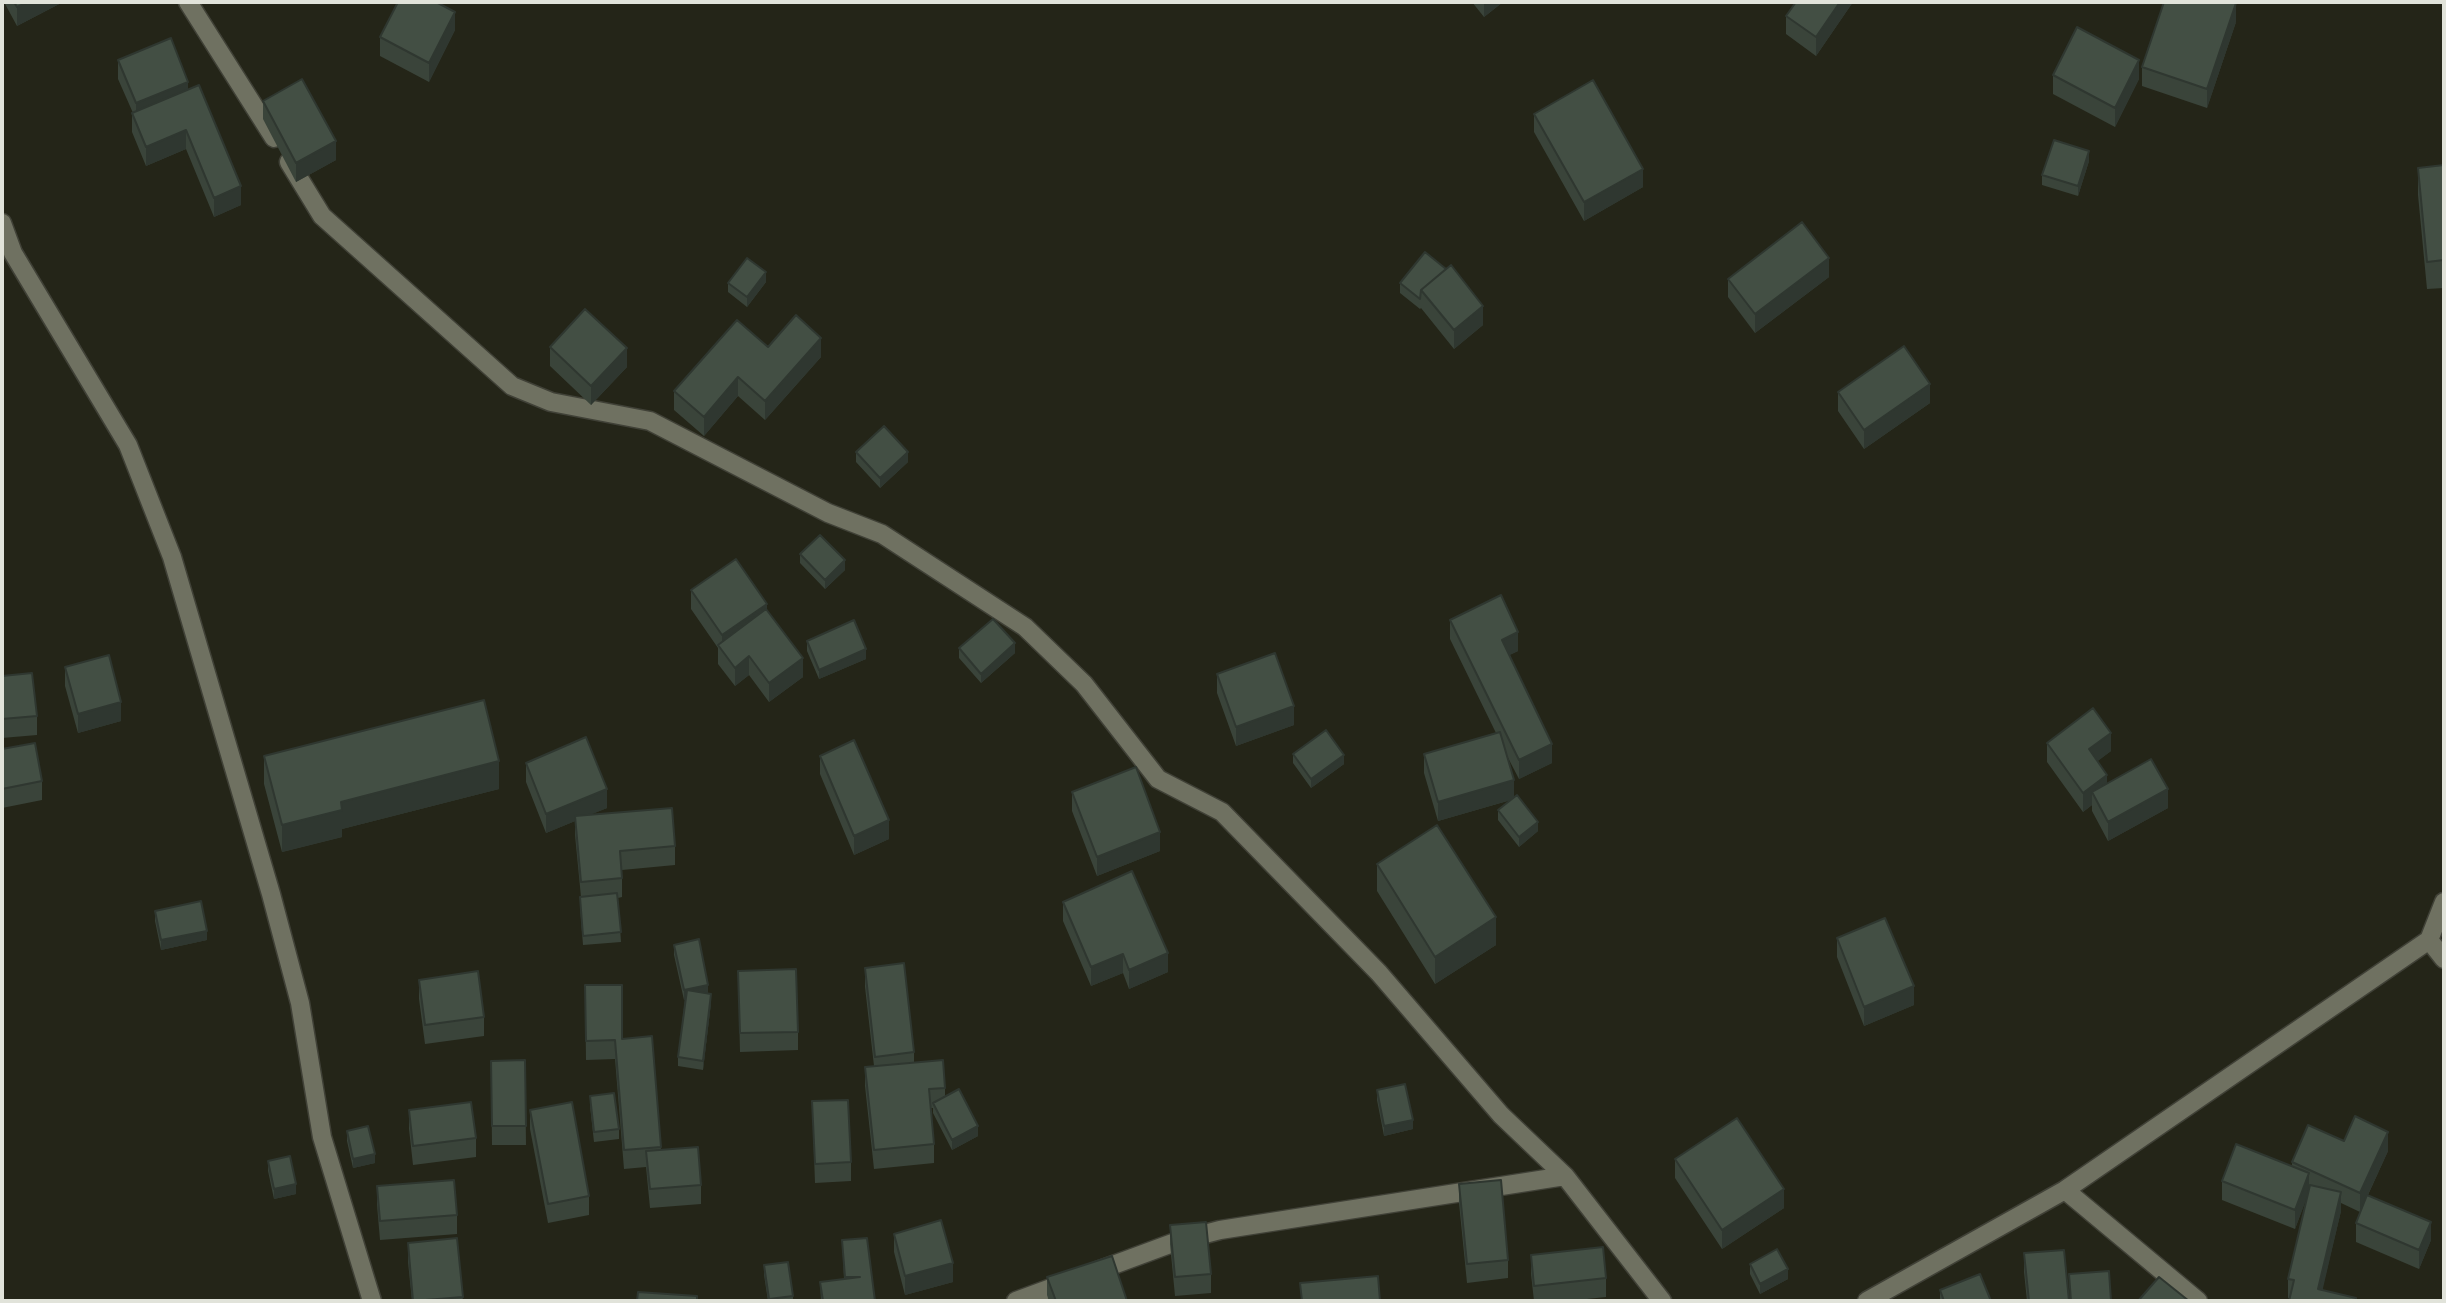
<!DOCTYPE html>
<style>
body{margin:0}
#map{position:relative;width:2446px;height:1303px;overflow:hidden;background:#242518;font-family:"Libre Baskerville",serif}
canvas{display:block}
.frame{position:absolute;inset:0;border:4px solid #e1e3da;pointer-events:none}
</style>
<div id="map">
<canvas width="2446" height="1303"></canvas>
<div class="frame"></div>
</div>
<script>
const ctx = document.querySelector('canvas').getContext('2d');
ctx.lineJoin = 'round';
function trace(path, color, width, dash) {
  ctx.strokeStyle = color;
  ctx.lineWidth = width;
  ctx.lineCap = dash ? 'butt' : 'round';
  ctx.setLineDash(dash || []);
  ctx.stroke(path);
}
function fillPath(path, color) {
  ctx.fillStyle = color;
  ctx.fill(path, 'evenodd');
}
const minor = new Path2D(`
 M188,2L274,138
 M289,162L322,216L512,386L551,402L650,421L828,513L882,534L1025,627L1084,684L1158,779L1222,812L1379,973L1501,1115L1565,1176L1662,1301
 M2,223L13,253L128,445L172,557L271,894L300,1003L322,1137L372,1301
 M2429,940L2444,959
 M2065,1190L2198,1301
 M1016,1301L1178,1241L1220,1230L1565,1176
 M1867,1301L2065,1190L2429,940L2444,902`);
const wall = new Path2D(`
 M4,2H63L17,26Z
 M1472,2H1503L1484,17Z
 M1853,2L1816,56L1786,34V16Z
 M2236,22L2207,108L2142,86V67Z
 M455,30L429,82L380,56V37Z
 M118,60L188,89L241,205L214,217L186,149L146,166L132,132V113H133L118,79Z
 M2053,75L2139,79L2115,127L2053,94Z
 M263,101L336,160L296,182L263,119Z
 M1534,114L1643,187L1584,221L1534,132Z
 M2089,161L2078,196L2042,185V175Z
 M2444,165V288L2427,289L2418,195V168Z
 M1425,252L1483,325L1454,349L1421,308L1420,309L1400,293V283Z
 M1829,277L1755,333L1728,297V279Z
 M766,282L747,307L728,292V283Z
 M550,347L627,367L591,405L550,366Z
 M768,347L821,357L765,420L738,396L704,436L674,410V391Z
 M1838,392L1930,403L1864,449L1838,411Z
 M856,452L908,462L880,488L856,462Z
 M800,554L845,570L825,589L800,563Z
 M691,590L767,610L803,677L769,702L749,675L735,686L718,664V648L691,609Z
 M1450,620L1518,651L1509,655L1552,763L1519,779L1506,754L1514,798L1538,831L1519,847L1498,820V810L1511,800L1438,821L1424,773V754L1496,733L1450,639Z
 M807,641L866,659L819,679L807,651Z
 M959,648L1015,653L981,683L959,658Z
 M65,667L121,721L78,733L65,686Z
 M1217,674L1294,725L1236,746L1217,693Z
 M2,676L37,716V735L2,738Z
 M2047,743L2111,751L2097,761L2107,783L2168,808L2108,841L2092,811V805L2083,812L2047,762Z
 M2,749L42,781V800L2,808Z
 M1293,754L1344,764L1311,788L1293,763Z
 M264,756L499,789L342,829V837L282,852L264,784Z
 M820,756L889,839L854,855L820,774Z
 M526,763L607,808L589,815L675,846V865L622,870V897L618,898L621,942L583,945L580,907V897H581L575,835V821L546,833L526,782Z
 M1072,792L1160,851L1097,876L1072,811Z
 M1377,864L1496,945L1435,984L1377,891Z
 M1063,902L1168,972L1129,989L1123,973L1091,986L1063,921Z
 M155,911L207,940L161,950L155,921Z
 M1837,938L1914,1005L1864,1026L1837,957Z
 M674,945L708,993L711,1003L703,1070L678,1066V1057L685,999L684,1000L674,955Z
 M865,968L914,1052V1062L945,1088V1096L978,1136L952,1150L933,1113V1108H931L934,1144V1163L874,1169L865,1086V1067L874,1066L865,987Z
 M738,971L798,1032V1050L740,1052Z
 M419,980L484,1017V1036L425,1044L419,999Z
 M585,985L622,1039L652,1036L661,1150L701,1185V1204L650,1208L646,1167L624,1169L615,1059L586,1060Z
 M525,1060L526,1145H492L491,1061Z
 M1377,1090L1413,1129L1384,1136L1377,1100Z
 M590,1096L619,1129V1139L594,1142L590,1106Z
 M812,1101L851,1162V1181L815,1183Z
 M409,1110L476,1138V1157L413,1165L409,1129Z
 M530,1110L589,1196V1215L548,1223L530,1129Z
 M347,1131L375,1163L353,1168L347,1141Z
 M2344,1141L2388,1151L2368,1195L2431,1240L2419,1269L2356,1242V1223L2360,1212L2341,1203V1211L2322,1290L2356,1301L2288,1298V1279L2308,1194L2295,1229L2222,1200V1181L2292,1166V1162Z
 M1675,1159L1784,1208L1722,1249L1675,1178Z
 M268,1161L296,1194L274,1199L268,1171Z
 M1459,1184L1508,1260V1278L1467,1283L1459,1203Z
 M377,1186L457,1215V1234L380,1240L377,1205Z
 M1170,1225L1211,1274V1293L1175,1296L1170,1244Z
 M894,1234L953,1282L905,1295L894,1252Z
 M457,1238L463,1301H412L408,1262V1243Z
 M842,1240L875,1301H821L820,1282L844,1279Z
 M2024,1253L2069,1301H2027L2024,1272Z
 M1531,1255L1606,1278V1297L1568,1301H1534L1531,1274Z
 M1750,1264L1788,1279L1760,1294L1750,1274Z
 M764,1265L793,1296V1301H768L764,1275Z
 M1047,1277L1127,1301H1049L1047,1295Z
 M1940,1290L1991,1301H1940Z`);
const shadedWall = new Path2D(`
 M28,2H63L17,26V7Z
 M1484,2H1503L1484,17Z
 M1840,2H1853L1816,56V37Z
 M2236,3V22L2207,108V89Z
 M455,12V30L429,82V63Z
 M2139,60V79L2115,127V108Z
 M188,82V101L136,122V103Z
 M186,130V149L146,166V147Z
 M336,141V160L296,182V163Z
 M2089,151V161L2078,196V186Z
 M1643,169V187L1584,221V202Z
 M241,186V205L214,217V198Z
 M1829,258V277L1755,333V314Z
 M766,272V282L747,307V297Z
 M1483,306V325L1454,349V330Z
 M821,338V357L765,420V401Z
 M627,348V367L591,405V386Z
 M738,377V396L704,436V417Z
 M1930,384V403L1864,449V430Z
 M908,452V462L880,488V478Z
 M845,560V570L825,589V580Z
 M767,604V623L722,651V635Z
 M1518,632V651L1502,659V640Z
 M1015,643V653L981,683V674Z
 M866,649V659L819,679V670Z
 M749,656V675L735,686V668Z
 M803,658V677L769,702V683Z
 M121,702V721L78,733V714Z
 M1294,706V725L1236,746V727Z
 M2111,733V751L2089,768V749Z
 M1552,744V763L1519,779V760Z
 M1344,755V764L1311,788V779Z
 M499,761V789L342,829V837L282,852V825L341,802Z
 M2107,775V794L2092,792V805L2083,812V793Z
 M1514,780V799L1438,821V802Z
 M607,789V808L546,833V814Z
 M2168,789V808L2108,841V822Z
 M889,820V839L854,855V836Z
 M1538,822V831L1519,847V837Z
 M1160,832V851L1097,876V857Z
 M1496,917V945L1435,984V957Z
 M207,931V940L161,950V940Z
 M1168,953V972L1129,989V970Z
 M1123,954V973L1091,986V967Z
 M708,985V994L684,1000V990Z
 M1914,986V1005L1864,1026V1007Z
 M711,994V1003L703,1070V1061Z
 M1413,1120V1129L1384,1136V1126Z
 M978,1126V1136L952,1150V1140Z
 M2388,1132V1151L2360,1212V1193Z
 M375,1154V1163L353,1168V1159Z
 M2309,1173V1192L2295,1229V1210Z
 M296,1184V1194L274,1199V1189Z
 M1784,1189V1208L1722,1249V1230Z
 M2341,1192V1211L2320,1301L2318,1289Z
 M2431,1222V1240L2419,1269V1250Z
 M953,1263V1282L905,1295V1276Z
 M1788,1269V1279L1760,1294V1284Z`);
const building = new Path2D(`
 M14,2H28L17,7Z
 M398,2H436L455,12L429,63L380,37Z
 M1796,2H1840L1816,37L1786,16Z
 M2164,2H2232L2236,3L2207,89L2142,67Z
 M2077,27L2139,60L2115,108L2053,75Z
 M171,38L188,82L136,103L118,60Z
 M302,79L336,141L296,163L263,101Z
 M1593,80L1643,169L1584,202L1534,114Z
 M199,85L241,186L214,198L186,130L146,147L132,113Z
 M2054,140L2089,151L2078,186L2042,175Z
 M2444,165V260L2427,262L2418,168Z
 M1802,222L1829,258L1755,314L1728,279Z
 M1425,252L1446,269L1421,290L1420,299L1400,283Z
 M747,258L766,272L747,297L728,283Z
 M1451,265L1483,306L1454,330L1421,290Z
 M585,309L627,348L591,386L550,347Z
 M796,315L821,338L765,401L738,377L704,417L674,391L737,320L768,347Z
 M1904,346L1930,384L1864,430L1838,392Z
 M884,426L908,452L880,478L856,452Z
 M820,535L845,560L825,580L800,554Z
 M736,559L767,604L722,635L691,590Z
 M1501,595L1518,632L1502,640L1552,744L1519,760L1450,620Z
 M766,609L803,658L769,683L749,656L735,668L718,645Z
 M993,619L1015,643L981,674L959,648Z
 M854,620L866,649L819,670L807,641Z
 M1275,653L1294,706L1236,727L1217,674Z
 M109,655L121,702L78,714L65,667Z
 M32,673L37,716L2,719V676Z
 M484,700L499,761L341,802L342,810L282,825L264,756Z
 M2093,708L2111,733L2089,749L2107,775L2083,793L2047,743Z
 M1326,730L1344,755L1311,779L1293,754Z
 M1500,732L1514,780L1438,802L1424,754Z
 M586,737L607,789L546,814L526,763Z
 M854,740L889,820L854,836L820,756Z
 M35,743L42,781L2,789V749Z
 M2151,759L2168,789L2108,822L2092,792Z
 M1136,767L1160,832L1097,857L1072,792Z
 M1517,795L1538,822L1519,837L1498,810Z
 M672,808L675,846L620,851L622,878L581,882L575,816Z
 M1437,825L1496,917L1435,957L1377,864Z
 M1132,871L1168,953L1129,970L1123,954L1091,967L1063,902Z
 M617,893L621,932L583,936L580,897Z
 M201,901L207,931L161,940L155,911Z
 M1885,918L1914,986L1864,1007L1837,938Z
 M699,939L708,985L684,990L674,945Z
 M904,963L914,1052L875,1057L865,968Z
 M796,969L798,1032L740,1033L738,971Z
 M478,971L484,1017L425,1025L419,980Z
 M585,985H622V1039L652,1036L661,1147L624,1150L615,1040L586,1041Z
 M687,990L711,994L703,1061L678,1057Z
 M525,1060L526,1126H492L491,1061Z
 M943,1060L945,1088L929,1089L934,1144L874,1150L865,1067Z
 M1405,1084L1413,1120L1384,1126L1377,1090Z
 M959,1089L978,1126L952,1140L933,1103Z
 M614,1093L619,1129L594,1132L590,1096Z
 M848,1100L851,1162L815,1164L812,1101Z
 M471,1102L476,1138L413,1146L409,1110Z
 M572,1102L589,1196L548,1204L530,1110Z
 M2355,1116L2388,1132L2360,1193L2292,1162L2308,1125L2344,1141Z
 M1737,1118L1784,1189L1722,1230L1675,1159Z
 M368,1126L375,1154L353,1159L347,1131Z
 M2236,1144L2309,1173L2295,1210L2222,1181Z
 M698,1147L701,1185L650,1189L646,1151Z
 M290,1156L296,1184L274,1189L268,1161Z
 M454,1180L457,1215L380,1221L377,1186Z
 M1501,1180L1508,1260L1467,1264L1459,1184Z
 M2310,1185L2341,1192L2318,1289L2356,1298V1301H2289L2294,1280L2288,1279Z
 M2367,1195L2431,1222L2419,1250L2356,1223Z
 M941,1220L953,1263L905,1276L894,1234Z
 M1206,1222L1211,1274L1175,1277L1170,1225Z
 M457,1238L463,1297L413,1301L408,1243Z
 M867,1238L875,1301H823L820,1282L860,1277H845L842,1240Z
 M1603,1247L1606,1278L1534,1286L1531,1255Z
 M1777,1249L1788,1269L1760,1284L1750,1264Z
 M2064,1250L2069,1301H2029L2024,1253Z
 M1112,1256L1127,1301H1056L1047,1277Z
 M788,1262L793,1296L769,1299L764,1265Z
 M2109,1271L2111,1301H2071L2069,1274Z
 M1980,1274L1991,1301H1944L1940,1290Z
 M1378,1276L1380,1301H1302L1300,1283Z
 M2159,1277L2189,1301H2138Z
 M638,1292L697,1296V1301H637Z`);
trace(minor, '#404137', 21);
trace(minor, '#6f7161', 18);
fillPath(wall, '#3a443a');
fillPath(shadedWall, '#2f3730');
fillPath(building, '#434f44');
trace(building, '#2f3730', 2);
</script>
